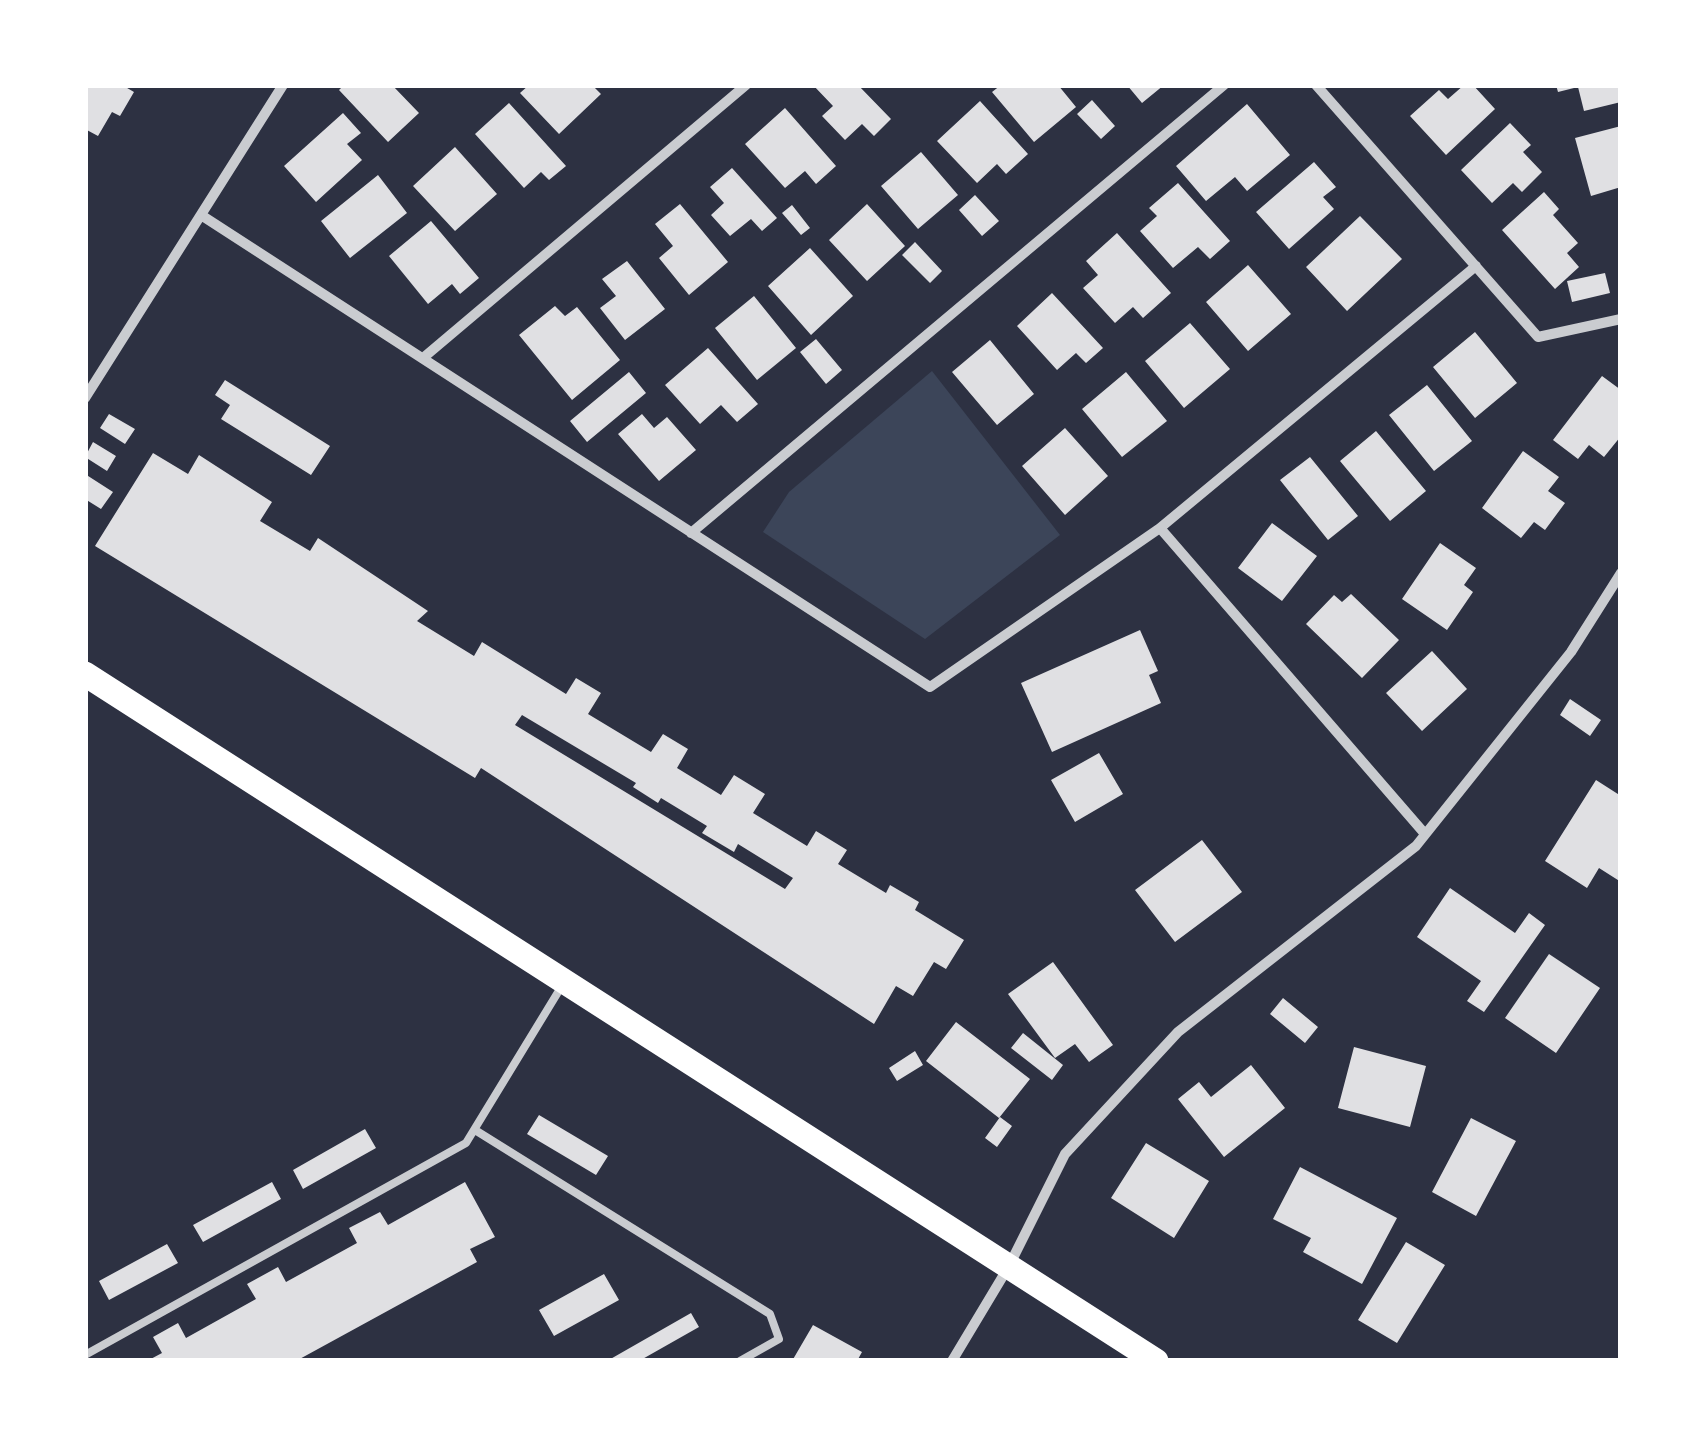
<!DOCTYPE html>
<style>
body{margin:0}
#map{position:relative;width:1706px;height:1446px;overflow:hidden;background:#2d3142;font-family:"Exo 2",sans-serif}
canvas{display:block}
.frame{position:absolute;inset:0;border:88px solid #fff;pointer-events:none}
</style>
<div id="map">
<canvas width="1706" height="1446"></canvas>
<div class="frame"></div>
</div>
<script>
const ctx = document.querySelector('canvas').getContext('2d');
ctx.lineJoin = 'round';
function fillPath(path, color) {
  ctx.fillStyle = color;
  ctx.fill(path, 'evenodd');
}
function trace(path, color, width, dash) {
  ctx.strokeStyle = color;
  ctx.lineWidth = width;
  ctx.lineCap = dash ? 'butt' : 'round';
  ctx.setLineDash(dash || []);
  ctx.stroke(path);
}
const green = new Path2D(`
 M932,371L1060,535L925,639L763,532L789,492Z`);
const building = new Path2D(`
 M85,85H122L134,92L120,116L112,112L98,136L85,129Z
 M344,85H392L419,113L388,142L339,90Z
 M529,85H592L601,94L559,134L520,93Z
 M813,85H858L891,119L874,136L862,124L845,140L822,116L833,106Z
 M1001,85H1058L1076,107L1034,142L992,92Z
 M1127,85H1164L1142,103Z
 M1464,85H1473L1495,109L1446,155L1410,116L1439,90L1448,99Z
 M1556,85H1621V102L1584,111L1578,87L1558,92Z
 M1092,100L1115,126L1101,139L1077,114Z
 M980,101L1028,154L1006,174L997,164L977,183L937,141Z
 M509,103L566,166L549,180L541,172L524,188L475,134Z
 M1247,104L1290,155L1247,191L1235,177L1206,201L1176,166Z
 M785,108L836,166L816,184L805,171L785,188L745,144Z
 M343,113L361,133L347,144L362,160L316,202L284,166Z
 M1510,123L1531,145L1523,152L1542,172L1522,192L1513,183L1492,203L1461,170Z
 M1621,126V187L1591,196L1575,138Z
 M455,147L497,194L455,231L413,186Z
 M921,152L958,195L918,229L881,186Z
 M1314,162L1336,187L1323,197L1334,209L1289,249L1256,212Z
 M732,168L777,218L762,231L751,219L730,236L711,215L724,203L710,187Z
 M378,175L407,213L350,258L321,221Z
 M1178,183L1230,241L1210,259L1198,247L1173,268L1140,231L1157,216L1149,208Z
 M1544,192L1559,209L1553,215L1578,243L1567,253L1579,267L1555,289L1502,230Z
 M975,195L999,221L982,236L959,210Z
 M680,204L728,262L689,295L659,258L673,246L655,224Z
 M867,204L905,246L867,281L829,240Z
 M792,205L810,228L801,235L782,213Z
 M1360,216L1402,259L1347,311L1306,267Z
 M431,221L479,278L460,294L452,284L428,304L389,256Z
 M1117,233L1171,293L1143,318L1133,307L1115,323L1083,288L1098,275L1086,261Z
 M915,242L942,271L930,283L902,255Z
 M810,248L853,296L811,335L768,286Z
 M627,261L665,309L625,340L600,308L616,296L602,279Z
 M1248,265L1291,314L1248,351L1206,302Z
 M1605,273L1610,293L1572,302L1567,281Z
 M1052,293L1103,348L1086,363L1076,353L1057,370L1017,326Z
 M754,296L796,348L757,380L715,328Z
 M555,306L565,316L577,307L620,360L572,400L519,335Z
 M1190,323L1230,369L1184,408L1145,361Z
 M1475,332L1517,383L1475,418L1433,367Z
 M816,339L842,370L826,384L800,352Z
 M990,340L1034,394L997,425L952,372Z
 M708,348L758,404L737,422L721,405L700,424L665,385Z
 M629,372L646,393L587,442L570,421Z
 M1126,372L1167,421L1122,457L1082,409Z
 M1602,376L1621,390V436L1604,457L1589,445L1578,459L1553,440Z
 M225,380L330,446L311,475L221,419L230,405L215,395Z
 M1427,385L1472,441L1434,471L1389,415Z
 M109,414L135,429L125,444L100,428Z
 M642,414L654,428L667,417L696,450L659,481L618,434Z
 M1065,428L1108,476L1065,515L1022,466Z
 M1376,431L1426,491L1390,521L1340,461Z
 M93,442L116,456L107,471L85,457Z
 M1523,451L1559,477L1548,491L1565,503L1545,530L1534,522L1521,538L1482,508Z
 M153,453L188,474L199,455L216,466L272,502L260,521L310,551L318,538L428,611L417,621L474,656L482,642L566,694L576,678L601,693L588,714L651,752L663,734L688,749L677,768L721,795L734,775L765,794L753,813L807,846L816,831L847,850L838,864L886,893L890,885L919,902L915,910L964,940L946,969L934,962L913,996L896,986L874,1024L481,768L475,778L95,546ZM522,715L636,783L633,787L658,803L661,798L707,826L702,833L734,852L738,844L793,878L785,889L515,725Z
 M1310,457L1358,516L1328,540L1280,480Z
 M85,474L113,492L101,509L85,499Z
 M1272,523L1317,556L1282,601L1238,568Z
 M1440,543L1476,568L1464,585L1473,592L1447,630L1402,599Z
 M1351,594L1399,640L1362,678L1306,624L1334,595L1342,602Z
 M1140,630L1158,671L1149,675L1161,703L1052,752L1021,683Z
 M1432,651L1467,689L1422,731L1386,693Z
 M1570,699L1601,720L1590,736L1560,715Z
 M1099,753L1123,794L1075,822L1051,780Z
 M1596,780L1621,796V882L1599,868L1587,888L1545,861Z
 M1202,840L1242,892L1175,942L1135,890Z
 M1450,888L1515,933L1529,913L1545,925L1484,1012L1467,1001L1481,981L1417,937Z
 M1549,954L1600,988L1556,1053L1505,1018Z
 M1053,962L1113,1045L1089,1062L1075,1044L1055,1058L1008,994Z
 M1283,998L1318,1027L1305,1043L1270,1014Z
 M956,1022L1030,1079L999,1118L926,1061Z
 M1023,1033L1063,1065L1052,1080L1011,1048Z
 M1354,1047L1426,1066L1410,1127L1338,1108Z
 M915,1051L923,1065L897,1081L889,1068Z
 M1251,1065L1285,1108L1224,1157L1178,1099L1199,1082L1211,1097Z
 M539,1115L608,1156L596,1175L527,1134Z
 M1000,1117L1012,1126L997,1147L985,1138Z
 M1471,1118L1516,1141L1476,1216L1432,1192Z
 M365,1129L376,1148L303,1189L293,1170Z
 M1146,1143L1209,1181L1174,1238L1111,1198Z
 M1300,1167L1397,1218L1362,1284L1303,1252L1311,1238L1273,1219Z
 M272,1182L281,1199L203,1242L193,1225Z
 M465,1182L495,1237L470,1249L477,1262L296,1361H147L162,1353L153,1337L178,1323L186,1338L256,1299L247,1284L278,1267L286,1282L357,1243L349,1228L380,1212L388,1225Z
 M1406,1242L1445,1265L1397,1343L1358,1320Z
 M167,1244L178,1263L109,1300L99,1281Z
 M604,1274L619,1300L554,1336L539,1310Z
 M691,1313L699,1327L639,1361H607Z
 M813,1325L862,1352L857,1361H792Z`);
const service = new Path2D(`
 M475,1130L770,1314L779,1339L740,1361
 M85,1355L466,1143L563,984`);
const minor = new Path2D(`
 M1316,85L1538,337L1621,319
 M201,215L930,687L1160,528L1476,266
 M423,358L746,85
 M85,398L283,85
 M1160,528L1425,834
 M691,533L1224,85
 M952,1361L1009,1266L1065,1154L1178,1032L1416,846L1571,652L1621,573`);
const primary = new Path2D(`
 M85,674L1156,1361`);
fillPath(green, '#3c4559');
fillPath(building, '#e0e0e3');
trace(service, '#caccd0', 8);
trace(minor, '#caccd0', 10);
trace(primary, '#fff', 25);
</script>
